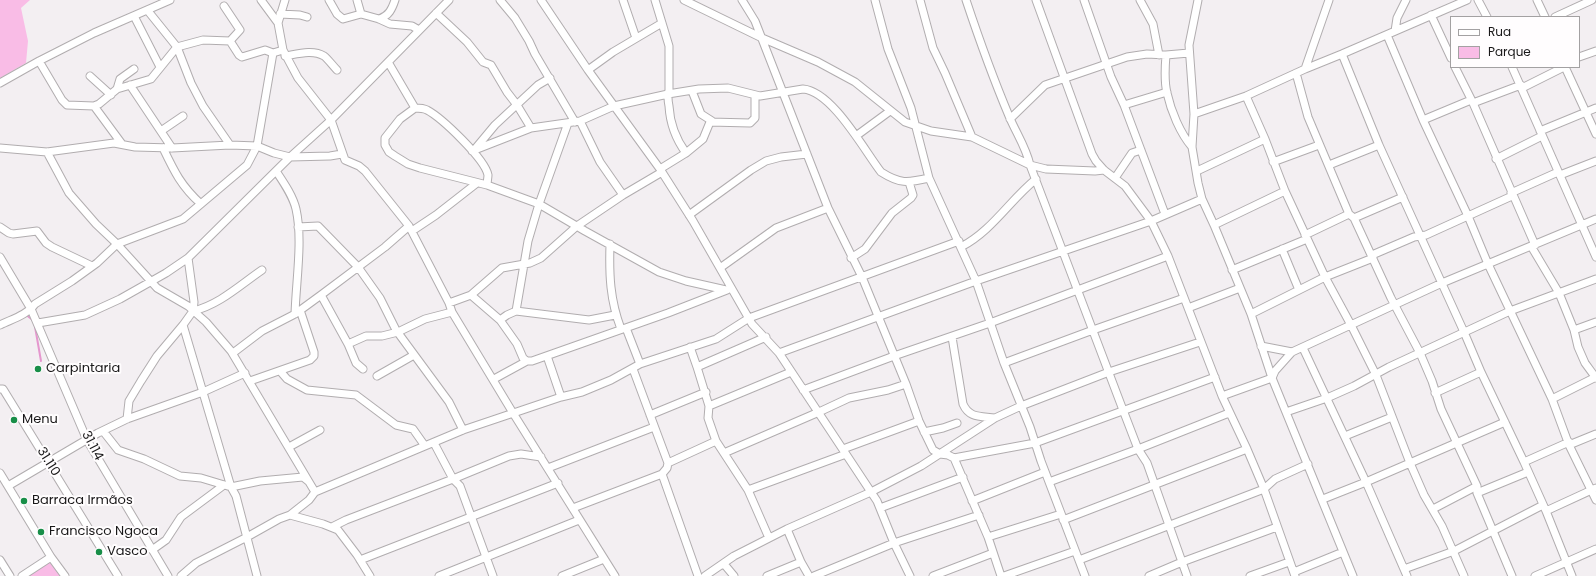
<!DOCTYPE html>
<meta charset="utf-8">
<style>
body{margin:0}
#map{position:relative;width:1596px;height:576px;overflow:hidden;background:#f3eff2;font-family:Poppins,sans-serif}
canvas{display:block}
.legend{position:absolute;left:1450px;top:16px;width:130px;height:52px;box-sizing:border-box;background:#fffdfe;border:1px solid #a3a1a2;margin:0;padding:5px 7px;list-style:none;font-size:12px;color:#191819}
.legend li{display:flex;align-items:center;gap:8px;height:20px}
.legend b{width:20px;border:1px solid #a3a1a2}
</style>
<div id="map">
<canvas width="1596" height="576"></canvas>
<ul class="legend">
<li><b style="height:5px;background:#fff"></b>Rua</li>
<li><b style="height:11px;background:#f9bce6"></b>Parque</li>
</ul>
</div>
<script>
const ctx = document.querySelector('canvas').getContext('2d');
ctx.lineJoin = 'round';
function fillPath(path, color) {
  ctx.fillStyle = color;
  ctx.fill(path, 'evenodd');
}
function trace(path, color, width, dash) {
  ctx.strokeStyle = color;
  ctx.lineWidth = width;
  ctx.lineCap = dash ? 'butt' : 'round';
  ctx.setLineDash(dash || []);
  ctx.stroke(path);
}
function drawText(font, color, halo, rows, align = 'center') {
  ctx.font = font + ' Poppins,sans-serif';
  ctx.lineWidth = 4;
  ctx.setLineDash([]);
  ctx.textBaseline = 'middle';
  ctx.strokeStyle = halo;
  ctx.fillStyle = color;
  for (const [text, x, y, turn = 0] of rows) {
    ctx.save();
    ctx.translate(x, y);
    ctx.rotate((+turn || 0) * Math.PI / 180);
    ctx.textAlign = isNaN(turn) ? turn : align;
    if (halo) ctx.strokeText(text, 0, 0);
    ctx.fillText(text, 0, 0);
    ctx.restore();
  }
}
const green = new Path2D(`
 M0,0H30L21,8L28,41L26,63L0,78Z
 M50,560L62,576H25Z`);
const stream = new Path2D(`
 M25,314L34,321L41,361`);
const minor = new Path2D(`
 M261,0L278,23
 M329,0L337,14L343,19L361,14L379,19L390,24L412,26L419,30
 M357,0L361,14
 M500,0L515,18L529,41L535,54L575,122
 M541,0L588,70L660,169L693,221L752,324L779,353L877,501L894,543L910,576
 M623,0L636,38
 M655,0L669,46V90C667,96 668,101 669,106C670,124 675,138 686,153
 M684,0L762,38L818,62L855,82L905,122L931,131L972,137L1030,165L1046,169L1095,171L1104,170
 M742,0L755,21L828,208L862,277L906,384L919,421L933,450L940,454L948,455L954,458L988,537L1001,576
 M875,0L888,49L911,108L929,178L976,281L1004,363L1030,427L1041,461L1085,576
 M920,0L933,48L945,73L972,137
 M966,0C979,39 993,78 1009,116C1016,133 1026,147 1030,165L1123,410L1138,449L1147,463L1187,576
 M1036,0L1092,154L1096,161L1104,170L1125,186L1151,221L1168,256L1222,396L1247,449L1264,489L1295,576
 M1084,0L1111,77L1124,105L1165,214
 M1140,0L1153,24L1159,55
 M1198,0L1189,45L1194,114L1192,147L1198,183L1202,199L1214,225L1251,314L1272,378L1353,576
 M1478,0L1487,17
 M1537,0L1545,17
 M224,6L240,30L230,41
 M148,11L177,47L191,83L203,106L230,145
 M436,13L467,42L483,62L491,65L507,92L517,105L531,128
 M280,14L300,15L307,17
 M1431,15L1451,58
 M134,16L160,67
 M1555,17L1592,0
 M379,19C389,16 392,9 395,0
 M1395,31L1397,18L1406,0
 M1387,35L1423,120L1468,216L1488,264L1552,399L1569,445L1596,500
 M283,50L298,78L331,120L345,160L359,166L365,171L409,226L449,303L452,312L513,413L615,576
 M1342,54L1379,145L1464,332L1481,372L1524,462L1546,511L1572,576
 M1166,55C1165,67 1164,81 1167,93C1171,111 1180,133 1192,147
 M285,56C297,54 313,49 324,56C328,59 333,66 337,70
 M1579,57L1596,51
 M39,61L62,100L67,105L94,106L99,104L117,89L151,79L177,47L203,40L230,41L239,55L242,57L265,50L273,53
 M388,62L415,108
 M1455,67L1473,103L1535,245
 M1512,67L1596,257
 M1565,67L1596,134
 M1305,69L1329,0
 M588,70L613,52L662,23
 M1296,73L1308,117L1349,214L1354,218L1391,298L1420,353L1432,381L1441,409L1477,486V493L1512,576
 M90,76L111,95
 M0,83L39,61L94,33L170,0
 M130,85L172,148
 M1522,88L1564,67
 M117,89L120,79L134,69
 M692,91L701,114L712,121
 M1246,96L1265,139L1285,191L1325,277L1351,325L1376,375L1410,463L1424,495L1442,526L1464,576
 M1473,103L1521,85
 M1124,105L1167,92
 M94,106L122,144
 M1194,114L1246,96L1305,69L1342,54L1467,0
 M1010,119L1045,85L1127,57L1147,54L1166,55L1189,53
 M1423,120L1471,100
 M580,121L600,162L623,195
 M161,131L183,116
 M1540,131L1596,108
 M856,136L890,111
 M0,148L47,152L114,143L135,147L172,148L230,145L257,146L274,153L290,157L331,120L449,0
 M163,148C174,171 181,186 201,204
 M475,149L495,125L538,85L550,78
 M472,151L531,128L580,121L614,106L668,94L699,89L728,88L760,96L803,89C832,91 864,150 881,172C900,184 907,183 929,178
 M47,152L69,193L96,224L117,244L183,219L247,165L257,146L273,53L283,50L278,23L285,0
 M1496,159L1542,136
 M1273,162L1319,145
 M1329,165L1379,145
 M660,169L686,153L703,139L710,122L750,123L755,118V95
 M276,171C284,183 293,196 296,209C303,240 296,281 295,314
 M1197,171L1265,139
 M1560,175L1596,161
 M1115,178L1132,153L1141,150
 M487,185C487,182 488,178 488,175C485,159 442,118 427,110C423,108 419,108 415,108L400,119L385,138V145L389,152L395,156L408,164L420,168L487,185L539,204L585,231L659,272L686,281L726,290
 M1511,193L1558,172
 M689,215L751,170L766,161L781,157L807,154
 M1354,218L1403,197
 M1214,225L1285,191
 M0,227L9,233L13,234L37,231L46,243L52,247L92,266
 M298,227L318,226L358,267L380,298L396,330L449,402L463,430
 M412,231L436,215L477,183
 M1305,235L1349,214
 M610,244C609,275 610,300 621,329
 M1531,246L1559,293L1574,330L1578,347L1585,363L1596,378
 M961,247C992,231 1010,200 1036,179
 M1282,249L1299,290
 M1372,255L1414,237L1426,235L1512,196
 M0,257L31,309L87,440L168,576
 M851,258L865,249L892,213L911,198L913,195L909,182
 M720,268L776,228L828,208
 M1232,270L1307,239
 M321,295L348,344L356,363L363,369
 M471,295L500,320L517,344L523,358L527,361H532L668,313L727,290
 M449,303L471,295L502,268L530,263L541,258L577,226L623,195L662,172
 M1188,308L1240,288
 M193,311C219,305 240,285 262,270
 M516,311L528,241L539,204L568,123
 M1251,314L1325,277L1373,258
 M500,320L507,315L516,311L589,320L615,315
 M38,323L85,315L120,299L166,273L188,258
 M0,325C12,319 27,315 35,304L72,281L97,263L117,244L157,288L188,306L206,322L231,351L315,492
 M183,325L231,487L236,496L257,576
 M626,328L640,364
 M1574,330L1596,322
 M766,337L697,367L709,406L708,418L716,441L748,490L769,538
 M952,337L963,404C969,418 980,416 995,418
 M348,344L366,336H382L398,332L425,319L452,312
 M1261,346L1292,352
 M690,347L697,367
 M1303,348L1366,482L1407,576
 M233,353L262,331L295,314L321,295L385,247L409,226
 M779,353L976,281L1151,221L1202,199
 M547,356L561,397
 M1004,363L1093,330L1184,298
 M280,371L287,379L307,390L356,395L396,425L413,429L425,446
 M377,376L414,355
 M494,379L527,361
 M250,381L310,360L314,356V352L300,310
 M0,389H3L118,576
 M803,390L894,356L990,323L1168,256
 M1435,393L1481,372
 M1222,396L1272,378L1275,371L1292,352L1442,283L1596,219
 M1552,399L1596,377
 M709,406L791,372
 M1286,412L1327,398L1354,386L1389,367L1510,311L1596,279
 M650,415L706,392
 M127,419L129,401L141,381L157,356L183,325L193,311L194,302L188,258L290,157L330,156L342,154
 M103,431L118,450L144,459L180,476L201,478L231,487L260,481L303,477L308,481
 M924,432L943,428L957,423
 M1345,436L1392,417
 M434,443L453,479L460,486L493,576
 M1569,445L1596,434
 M289,447L320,430
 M843,449L919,421
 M724,453L819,412L849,398L888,390L906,384
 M954,458L1035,443L1215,377
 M1524,462L1569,442
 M668,463L716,441
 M548,468L654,427
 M0,473L51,557L65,576
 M662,474L698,576
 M1049,482L1138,449L1229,413
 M8,486L98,433L127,419L203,392L245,373
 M748,490L846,454
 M1477,493L1528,472
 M1323,499L1366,482L1505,422
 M972,501L1045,472
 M573,508L662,474L667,468L668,463L633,369
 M880,508L963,477
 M1433,509L1477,486
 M1546,511L1596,488
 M290,515L309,500L315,492L463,430L561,397L582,392L611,380L640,364L716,339L749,318L959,241
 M1063,520L1247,449
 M332,527L346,520L453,479L509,456L521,454L541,457
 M787,529L801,562L809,576
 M988,537L1061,514
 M152,550L166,540L181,517L224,485
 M0,560L10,576
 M360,560L558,483
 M1079,560L1264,489L1275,479L1308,464
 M724,564L734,576
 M1404,569L1454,551L1543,505
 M1294,572L1343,552
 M22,576L51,557
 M181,576L196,563L247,537L279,519L290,515L323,524L338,530L357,555L370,576
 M439,576L579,520
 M562,576L604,559
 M705,576L734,556L787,529L871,492L921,466L995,418L1021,406L1109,372L1200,342
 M767,576L801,562
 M814,576L894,543L979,515
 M933,576L993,553
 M1004,576L1075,551
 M1149,576L1182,562L1277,527
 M1250,576L1289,562
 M1535,576L1596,549`);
const markers = [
 [38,369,4,"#188e48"],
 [14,420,4,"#188e48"],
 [24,501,4,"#188e48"],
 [41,532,4,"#188e48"],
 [99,552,4,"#188e48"]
];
const poiNames = [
 ["Carpintaria",46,369],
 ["Menu",22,420],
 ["Barraca Irmãos",32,501],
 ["Francisco Ngoca",49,532],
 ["Vasco",107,552]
];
const streetNames = [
 ["31.114",92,446,62],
 ["31.110",48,462,58]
];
fillPath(green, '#f9bce6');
trace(stream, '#e597ce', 2);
trace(minor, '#b1adaf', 9);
trace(minor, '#fff', 7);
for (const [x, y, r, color] of markers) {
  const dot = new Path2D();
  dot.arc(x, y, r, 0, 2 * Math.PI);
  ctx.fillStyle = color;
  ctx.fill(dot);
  trace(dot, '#fffdfe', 1.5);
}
drawText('13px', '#191819', '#fffdfe', poiNames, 'left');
drawText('13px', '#191819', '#fffdfe', streetNames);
</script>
